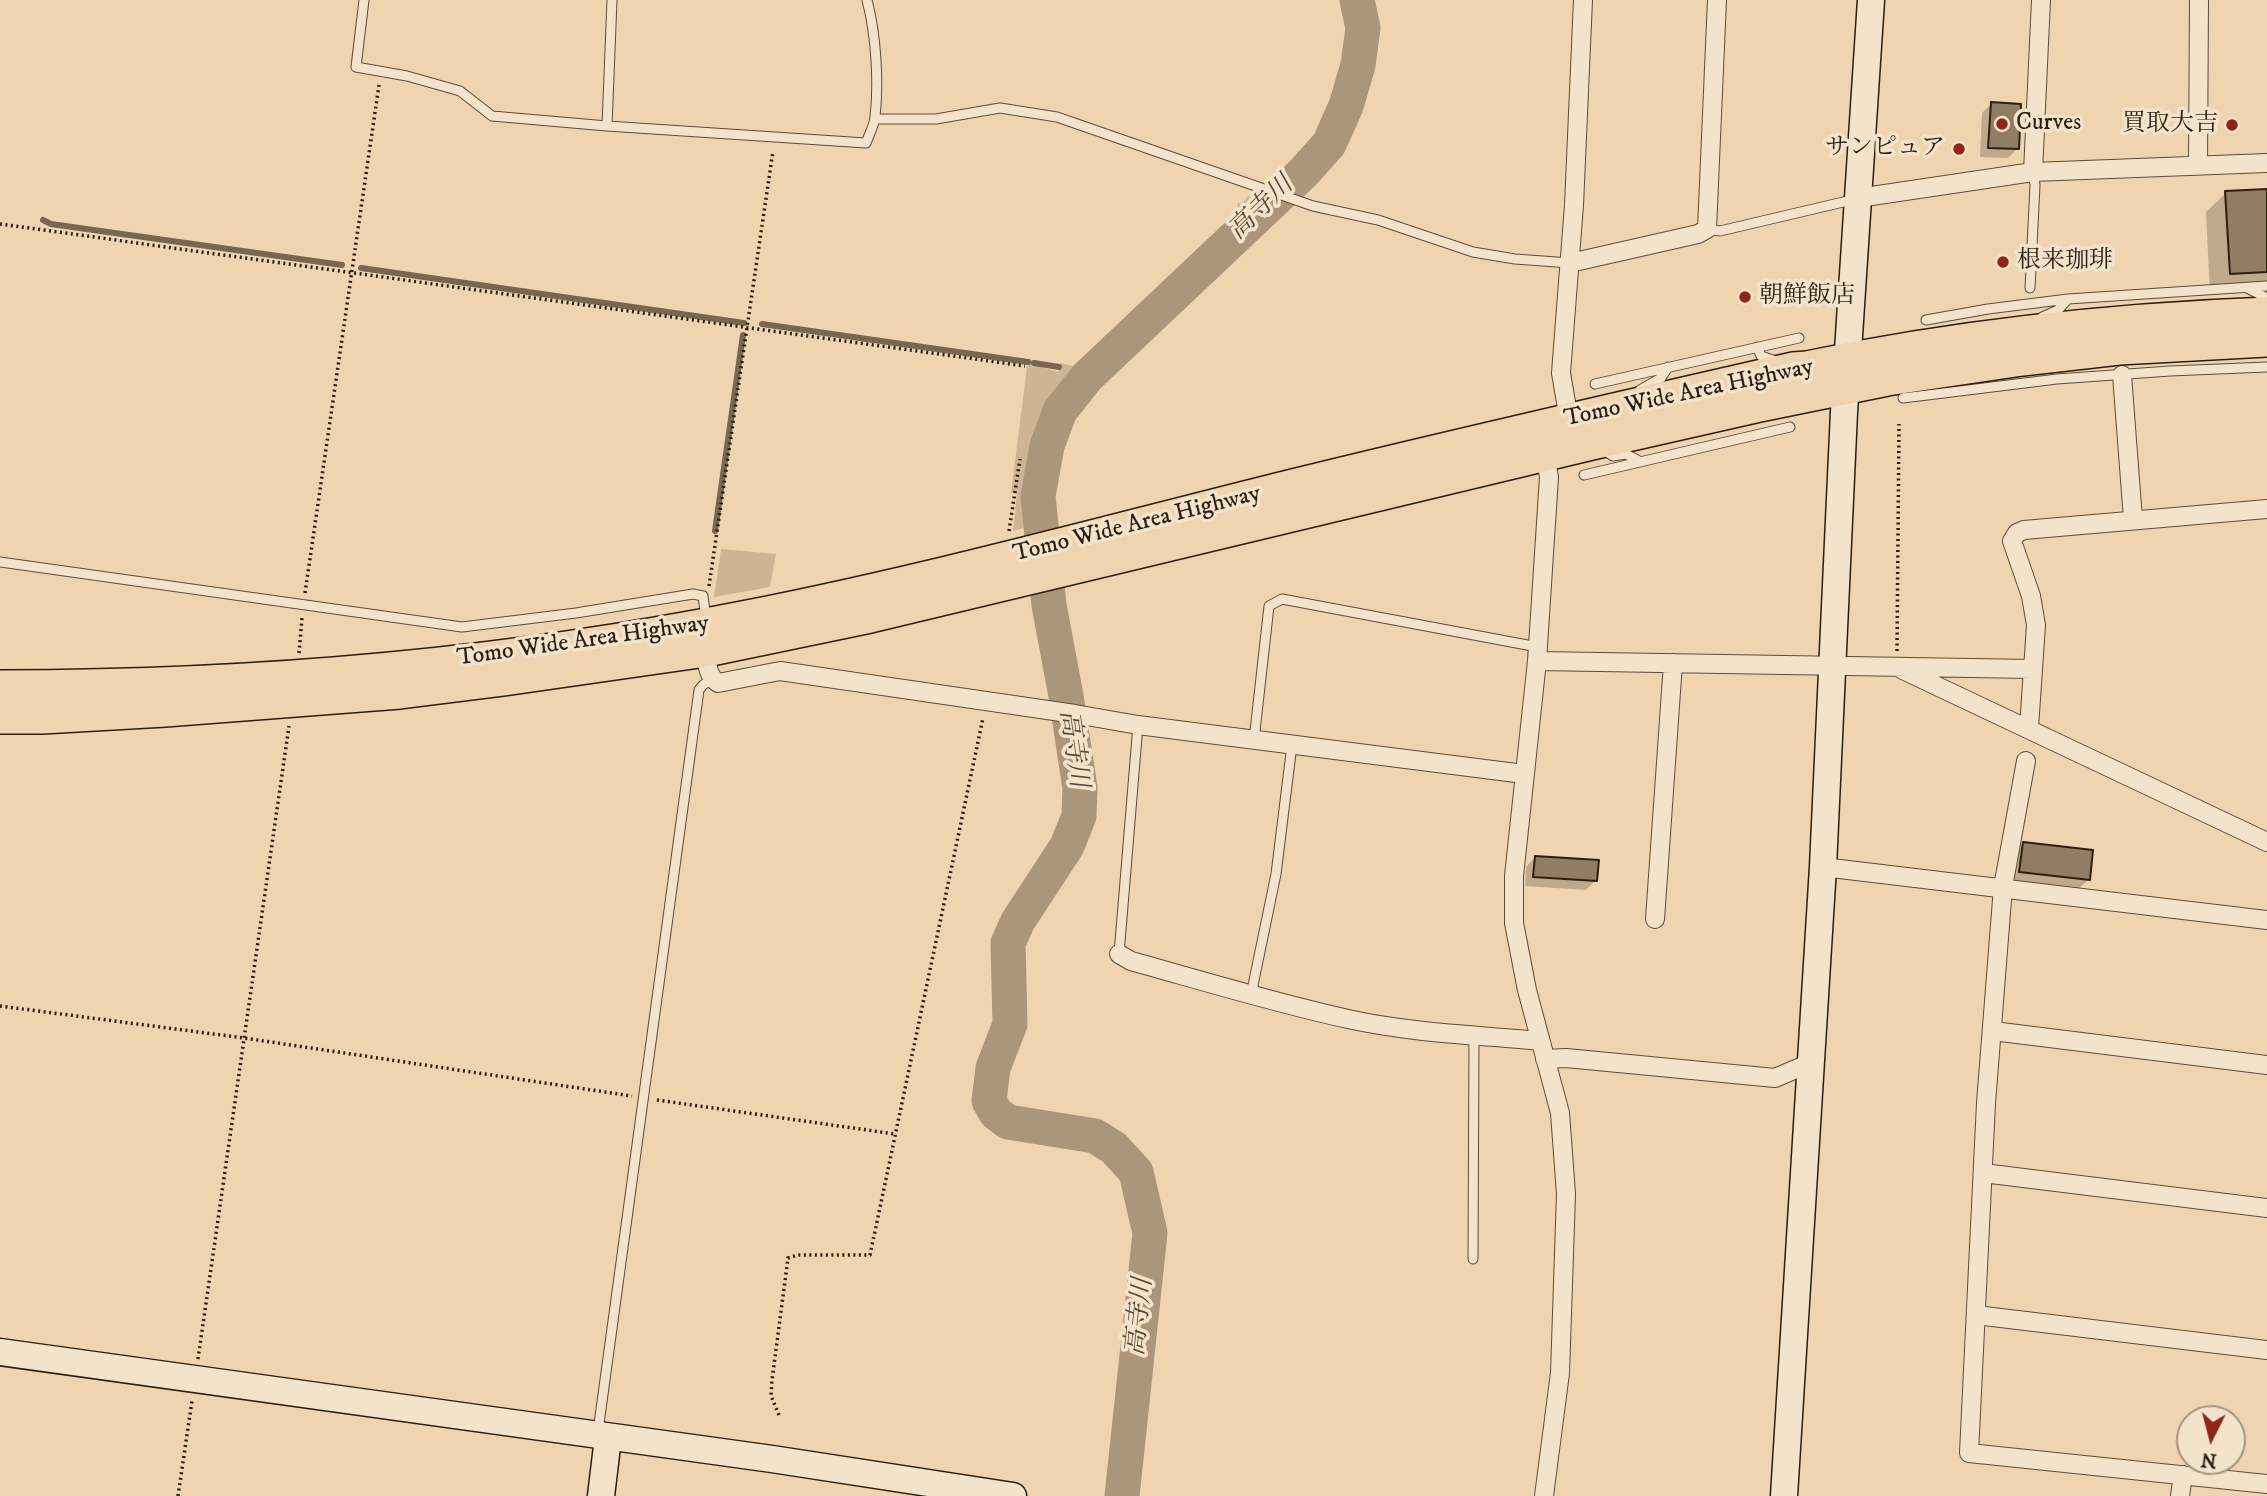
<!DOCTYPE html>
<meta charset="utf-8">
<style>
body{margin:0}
#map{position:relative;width:2267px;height:1496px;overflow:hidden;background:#eed4af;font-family:"IM FELL DW Pica",serif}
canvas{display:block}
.north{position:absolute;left:2176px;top:1405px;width:70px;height:70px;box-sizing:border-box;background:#f4e3cb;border:2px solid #a49481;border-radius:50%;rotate:186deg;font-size:19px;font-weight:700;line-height:28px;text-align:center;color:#2b1e13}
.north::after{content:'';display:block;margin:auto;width:24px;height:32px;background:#8f2418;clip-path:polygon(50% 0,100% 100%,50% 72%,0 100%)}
</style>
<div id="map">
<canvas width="2267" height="1496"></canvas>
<div class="north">N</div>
</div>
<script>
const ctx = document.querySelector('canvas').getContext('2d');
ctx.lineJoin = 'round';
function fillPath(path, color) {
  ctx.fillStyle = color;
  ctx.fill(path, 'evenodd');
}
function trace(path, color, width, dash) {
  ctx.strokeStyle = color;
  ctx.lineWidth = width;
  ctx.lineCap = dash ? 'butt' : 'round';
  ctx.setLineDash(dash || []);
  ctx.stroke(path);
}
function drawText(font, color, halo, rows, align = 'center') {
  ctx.font = font + ' "IM FELL DW Pica","Noto Serif JP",serif';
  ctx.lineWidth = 7;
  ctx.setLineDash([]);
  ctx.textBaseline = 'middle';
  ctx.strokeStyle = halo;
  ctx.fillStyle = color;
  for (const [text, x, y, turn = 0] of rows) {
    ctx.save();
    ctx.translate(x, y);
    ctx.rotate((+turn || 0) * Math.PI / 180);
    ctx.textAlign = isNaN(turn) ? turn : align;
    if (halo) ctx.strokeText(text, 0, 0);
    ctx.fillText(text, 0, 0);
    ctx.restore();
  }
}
const green = new Path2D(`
 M1248,196L1258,201L1079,375C1069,386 1058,397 1051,410C1035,438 1029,493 1032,525L1013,531L1017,494L1011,493L1028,359L1034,360V365L1058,372L1060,363L1077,367L1237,213L1238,202L1242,204Z
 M721,549L776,554L770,587L714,597Z`);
const shadow = new Path2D(`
 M1991,104L2017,149L2008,158L1980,157L1982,113Z
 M2267,191V290L2210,293L2206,212L2226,193Z
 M2024,844L2088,880L2073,894L2006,887L2009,858Z
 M1535,857L1596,880L1586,890L1525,886L1526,867Z`);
const stream = new Path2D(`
 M43,220L51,224L342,265
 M361,268L744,323
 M762,324L1028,362
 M1034,363L1059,367
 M715,531L743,335`);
const river = new Path2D(`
 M1122,1496L1150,1233L1136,1172L1114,1148L1095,1136L1008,1122L996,1113L989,1101L993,1068L1010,1024L1008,943L1018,921L1067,846L1079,816L1080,788L1066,696L1049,605L1038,496L1047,446L1060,411L1087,377L1303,173L1329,144L1346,106L1358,65L1363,28L1357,0`);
const building = new Path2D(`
 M1991,102L2021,104L2019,149L1988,148Z
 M2267,189V272L2230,274L2225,191Z
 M2023,842L2093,850L2090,880L2019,872Z
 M1535,856L1599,860L1597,881L1533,877Z`);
const path = new Path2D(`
 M0,224L1025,366
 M1009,531L1020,459
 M709,586L773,151
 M305,593L379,85
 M1897,651L1899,424
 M299,653L302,618
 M0,1006L244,1038L632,1096
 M657,1100L895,1134
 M198,1359L289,726
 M779,1415L771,1396L772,1380L788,1258L798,1255H870L983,718
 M178,1496L192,1401`);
const lane = new Path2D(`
 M364,0L356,67L407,76L460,91L492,116L607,126L866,143C869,135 874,126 875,117C879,82 876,34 867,0
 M875,119H936L1000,108L1057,117L1313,206L1378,220L1473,252L1515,259L1570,263
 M607,126L612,0
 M1707,229L1720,231L1856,199
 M2030,288L2035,185L2033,172
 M2247,288L2267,298
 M2042,317L2058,310L2068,299
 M1926,320L1988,309L2068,299L2267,286
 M1757,347L1761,356L1776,361
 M1595,384L1799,338
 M1640,390L1661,378L1668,367
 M1903,398L2057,379L2170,371L2267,367
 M1603,450L1613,456L1626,454L1639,461
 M1584,475L1790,427
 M0,562L462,627L576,613L693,594L703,596L706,619
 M1254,740L1269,606L1282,599L1538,647
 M1119,954L1138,725
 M1251,995L1276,874L1292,745
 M1473,1259L1474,1035
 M598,1431L699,690L703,685L712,679`);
const street = new Path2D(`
 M2198,166L2199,0
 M2033,172L2041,0
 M1858,198L2033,172L2267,163
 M1570,263L1698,234L1707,229L1717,0
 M2122,375L2133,519
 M1569,420L1561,373L1574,205L1583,0
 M706,650C707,663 707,676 718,683L780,671L1075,714L1138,725L1524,774
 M1537,661L2033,669
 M1903,670L2267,842
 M2029,728L2036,625L2031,596L2012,541L2017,533L2024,530L2267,509
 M2026,761L2003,887L1986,1103L1969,1453L2267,1484
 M1823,867L2267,920
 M1655,919L1673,663
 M1119,954L1131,961C1203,981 1275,1003 1348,1019C1411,1033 1477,1035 1540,1041
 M1993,1031L2267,1065
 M1545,1059L1566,1058L1775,1078L1810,1063
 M1983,1173L2267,1208
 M1976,1315L2267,1350
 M1544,1496L1560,1373L1566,1194L1560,1113L1527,990L1514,923V876L1537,661L1549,477L1545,454
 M2180,1496L2183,1475`);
const secondary = new Path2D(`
 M0,1352L772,1459L1013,1496
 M601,1496L608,1438
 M1784,1496L1823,867L1844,412L1871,0`);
const highway = new Path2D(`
 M0,687C250,687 503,666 748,617C931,581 1112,531 1293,486C1459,445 1626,407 1793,369L1807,368C1959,336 2112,320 2267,314
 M0,717H42L165,710L400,692L504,679L706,650L870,616L1592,443L1760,405L1887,379L2022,359L2119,348L2267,340`);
const markers = [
 [2002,124,7,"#8f2418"],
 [2232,125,7,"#8f2418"],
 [1959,149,7,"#8f2418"],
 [2003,262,7,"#8f2418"],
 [1745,297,7,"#8f2418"]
];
const poiNames = [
 ["Curves",2016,124],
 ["買取大吉",2218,125,"right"],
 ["サンピュア",1945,149,"right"],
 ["根来珈琲",2017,262],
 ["朝鮮飯店",1759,297]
];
const streetNames = [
 ["Tomo Wide Area Highway",1689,394,-12],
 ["Tomo Wide Area Highway",1137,525,-14],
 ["Tomo Wide Area Highway",583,642,-8]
];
const waterNames = [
 ["高寺川",1262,209,-44],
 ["高寺川",1072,749,82],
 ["高寺川",1141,1317,-84]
];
fillPath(green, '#cdb594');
fillPath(shadow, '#0003');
trace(stream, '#786651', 6);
trace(river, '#ac967a', 35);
fillPath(building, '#907d64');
trace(building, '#2b1e13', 2);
trace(lane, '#5c4c3a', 11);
trace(street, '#5c4c3a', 20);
trace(secondary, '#2b1e13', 29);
trace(highway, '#2b1e13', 36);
trace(path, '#2b1e13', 3.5, [2, 3.5]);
trace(lane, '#f4e3cb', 9);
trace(street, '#f4e3cb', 18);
trace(secondary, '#f4e3cb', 26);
trace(highway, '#eed4af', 33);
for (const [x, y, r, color] of markers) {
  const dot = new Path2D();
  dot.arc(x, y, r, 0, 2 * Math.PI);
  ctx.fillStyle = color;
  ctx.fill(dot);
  trace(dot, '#f4e3cb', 2.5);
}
drawText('24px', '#2b1e13', '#f4e3cb', poiNames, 'left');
drawText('24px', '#2b1e13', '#f4e3cb', streetNames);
drawText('italic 26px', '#584837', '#f4e3cb', waterNames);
</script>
